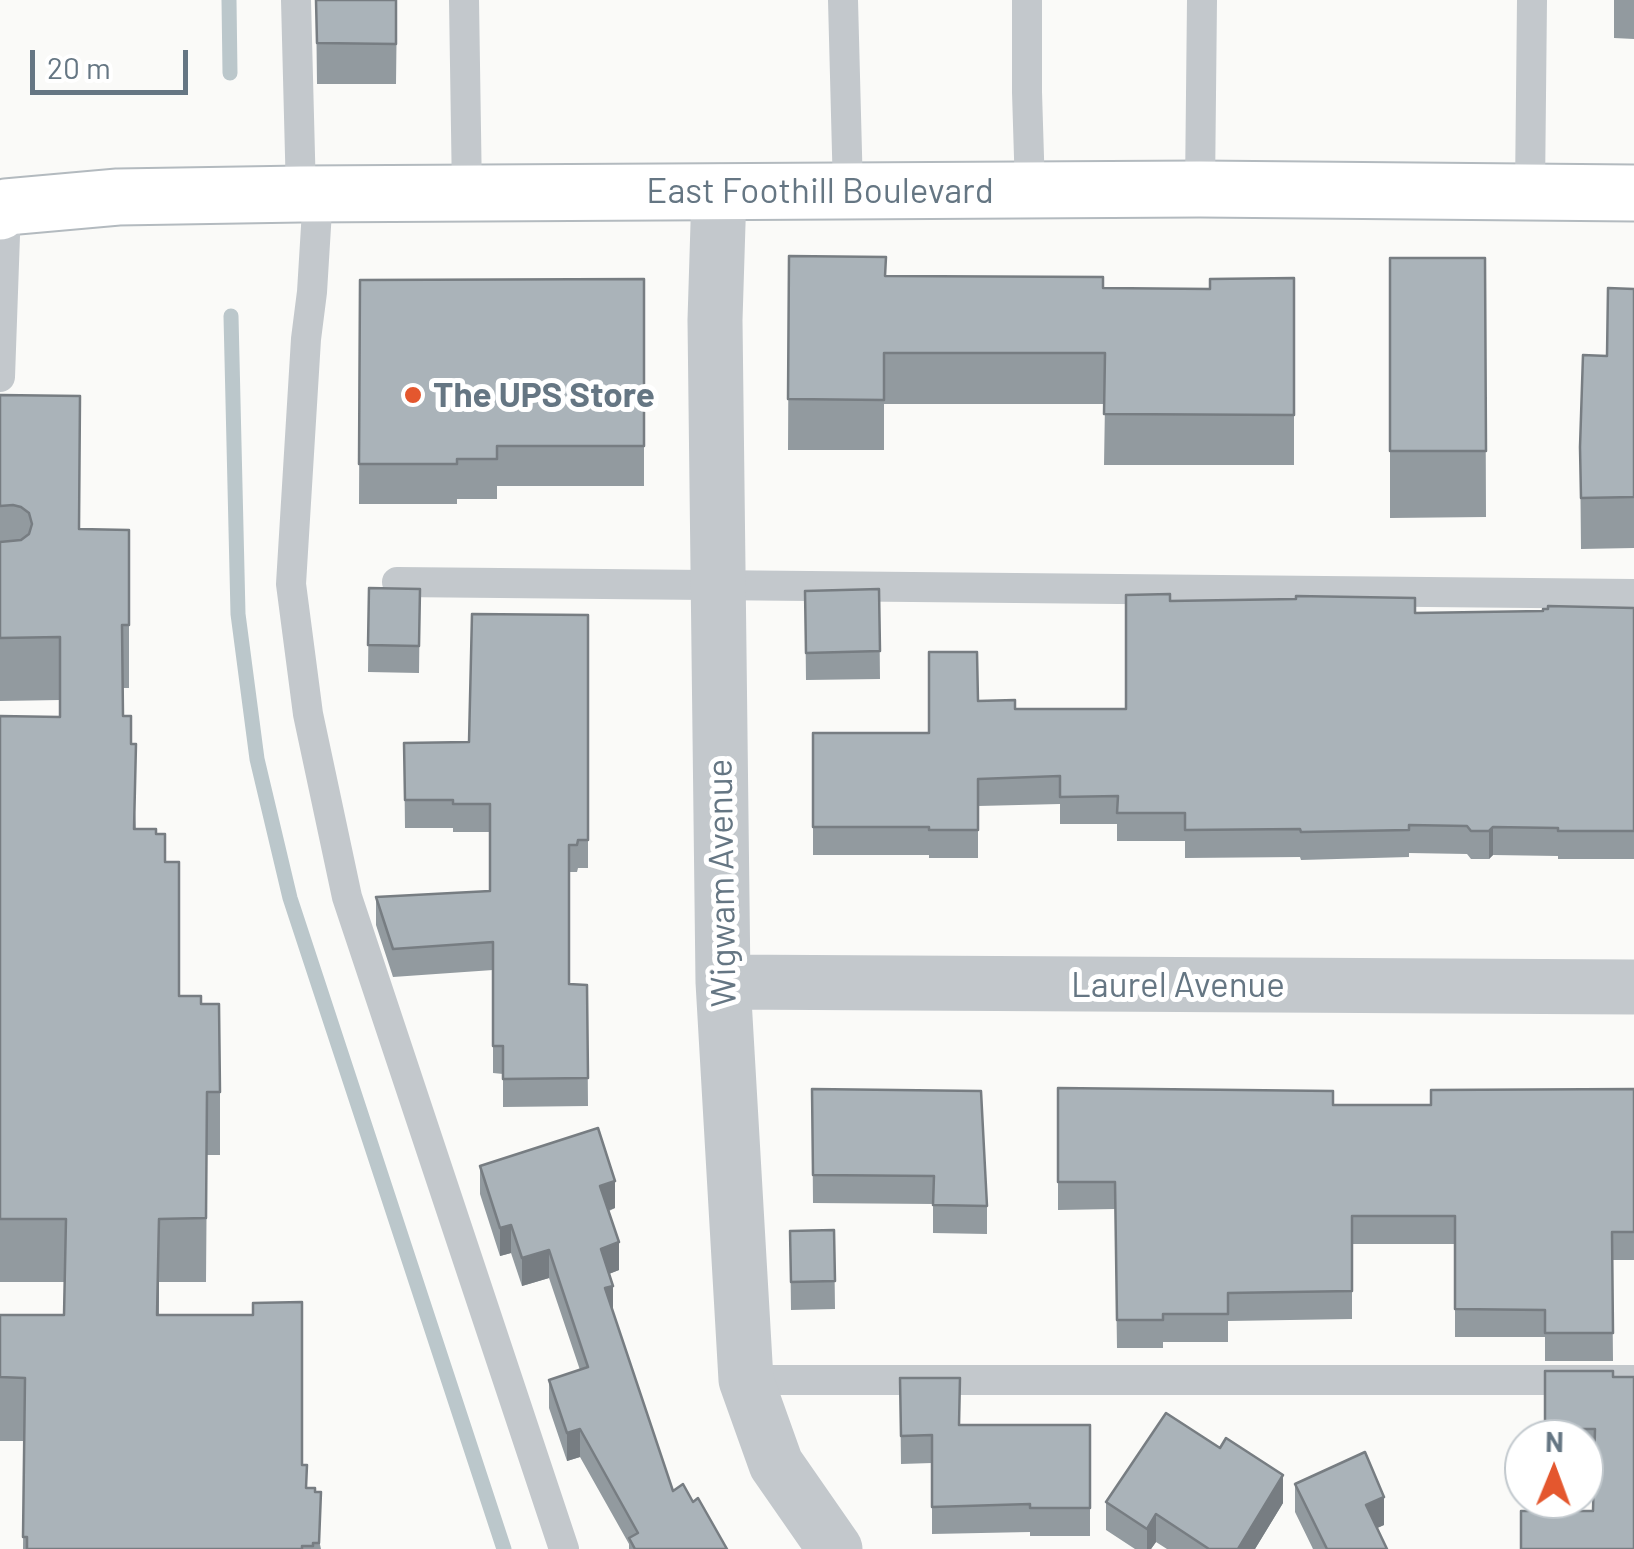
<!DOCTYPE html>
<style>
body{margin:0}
#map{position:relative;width:1634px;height:1549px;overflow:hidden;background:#fafaf8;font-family:Barlow,sans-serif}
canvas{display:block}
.north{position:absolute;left:1504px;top:1419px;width:100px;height:100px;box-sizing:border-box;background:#fff;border:2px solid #c1c8cd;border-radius:50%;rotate:1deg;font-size:28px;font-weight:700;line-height:40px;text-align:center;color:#657683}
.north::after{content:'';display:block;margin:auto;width:35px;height:45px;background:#e4572e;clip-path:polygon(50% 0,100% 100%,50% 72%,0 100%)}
.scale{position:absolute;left:30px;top:50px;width:158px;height:45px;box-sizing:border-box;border:5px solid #657683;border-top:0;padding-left:12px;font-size:30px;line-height:35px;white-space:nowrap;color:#657683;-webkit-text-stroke:8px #fff;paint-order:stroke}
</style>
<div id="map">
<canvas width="1634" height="1549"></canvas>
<div class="north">N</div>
<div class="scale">20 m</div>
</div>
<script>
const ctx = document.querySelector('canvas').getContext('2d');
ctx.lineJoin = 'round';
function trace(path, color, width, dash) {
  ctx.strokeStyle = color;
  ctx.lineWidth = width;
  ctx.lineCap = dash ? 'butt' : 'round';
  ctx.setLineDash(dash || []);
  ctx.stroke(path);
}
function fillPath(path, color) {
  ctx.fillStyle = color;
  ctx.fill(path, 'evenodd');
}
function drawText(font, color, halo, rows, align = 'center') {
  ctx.font = font + ' Barlow,sans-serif';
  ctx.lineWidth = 10;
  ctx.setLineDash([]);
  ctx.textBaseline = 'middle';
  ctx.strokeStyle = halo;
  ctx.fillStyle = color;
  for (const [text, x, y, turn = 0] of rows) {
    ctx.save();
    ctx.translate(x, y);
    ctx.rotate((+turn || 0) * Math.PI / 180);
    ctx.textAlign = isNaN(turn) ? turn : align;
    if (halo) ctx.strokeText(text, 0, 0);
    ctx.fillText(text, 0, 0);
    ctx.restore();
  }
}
const stream = new Path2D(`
 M229,0L230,73
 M231,316L238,614L257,759L290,898L504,1549`);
const lane = new Path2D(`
 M296,0L301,194
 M464,0L467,194
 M843,0L848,191
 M1027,0V92L1030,190
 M1200,189L1202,0
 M1530,191L1532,0
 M318,194L312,292L306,339L291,584L308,714L347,897L564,1549
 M0,377L6,207
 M397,582L1634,594
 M746,1380H1634`);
const street = new Path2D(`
 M719,192L715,320L723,982L746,1380L776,1464L835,1549
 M723,982L1634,987`);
const secondary = new Path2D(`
 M0,212L6,207L118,197L301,194L1200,189L1634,193`);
const wall = new Path2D(`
 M316,0H397L396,84H317Z
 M1614,0H1634V39L1614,38Z
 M789,256L886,276L1103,288L1210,289L1294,278V465H1104L1105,404H884V450H788Z
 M1390,258H1485L1486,517L1390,518Z
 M644,279V486H497V499H457V504H359L360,280Z
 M1634,289V548L1581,549L1580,447L1607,356Z
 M0,395L79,529L129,530V688H123V716L131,744L136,829L156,834L165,862L179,996L201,1004L220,1092V1155H207L206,1282H159V1315L302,1465L321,1549H313V1543V1549H23L24,1441H0V1315H64L65,1282H0V716L60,717V700L0,701Z
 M369,588L420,589L419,673L368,672Z
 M879,589L880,679L806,680L805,591Z
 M1170,601L1415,613L1543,611L1634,608V859H1558V856L1493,855L1489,859H1471L1467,854L1409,853V857L1301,860L1300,857L1185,858V841H1117V824H1060V804L978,806V858H929V855H813V733H929L978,701L1015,709H1126Z
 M588,615V868H578L577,872H569V984L587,985L588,1106L503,1107V1074L493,1073V970L393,977L376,925V897L490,891V832H453V828H405L404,743L469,742Z
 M1058,1088L1333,1105H1431L1634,1089V1260H1612L1613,1361H1545V1337H1455V1244H1352V1319L1228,1321V1342H1163V1348H1117L1115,1209L1058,1210Z
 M812,1089L987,1206V1234L933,1233V1204L813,1203Z
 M480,1166L615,1208L609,1211L619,1270L609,1274L613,1313L673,1491L693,1502L727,1549H629V1544L580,1457L567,1461L549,1408V1380L580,1370L549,1278L522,1286L511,1253L500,1256L480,1194Z
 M834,1230L835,1309L791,1310L790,1231Z
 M1545,1371H1613L1593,1511L1594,1457H1584V1439H1545Z
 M900,1378L960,1425H1090V1536H1030V1532L932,1534V1463L901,1464Z
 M1295,1484L1384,1525L1377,1528L1387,1549H1313L1295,1512Z
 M1106,1502L1283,1503L1255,1549H1167L1156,1542L1151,1549H1135L1106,1530Z`);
const shadedWall = new Path2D(`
 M1493,827V855L1489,859V831Z
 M615,1181V1208L600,1213V1186Z
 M159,1219V1282L157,1378V1315Z
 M511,1225V1253L500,1256V1228Z
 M619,1242V1270L601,1277V1249Z
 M549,1250V1278L522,1286V1258Z
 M613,1286V1313L605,1288Z
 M580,1429V1457L567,1461V1433Z
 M1283,1475V1503L1255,1549H1238Z
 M1384,1497V1525L1366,1533V1505Z
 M1156,1514V1542L1151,1549H1147V1529Z`);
const building = new Path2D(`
 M316,0H396V44L317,43Z
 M789,256L886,257L885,276L1103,277V288L1210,289V279L1294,278V415L1104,414L1105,353H884V400L788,399Z
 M1390,258H1485L1486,451H1390Z
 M644,279V446H497V459H457V464H359L360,280Z
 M1608,288L1634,289V497L1581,498L1580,447L1583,355L1607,356Z
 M0,395L80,396L79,529L129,530V625H122L123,716H131V744H136L134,829H156V834H165V862H179V996H201V1004H219L220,1092H207L206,1218L159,1219L157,1315H253V1303L302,1302V1465H307L306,1488H315V1492H321L319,1543H313V1546H302V1549H27V1537H23L25,1378L0,1377V1315H64L66,1219H0V716L60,717V637L0,638V542L21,540L29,534L32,524L29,513L21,507L13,505L0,506Z
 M369,588L420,589L419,646L368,645Z
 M879,589L880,651L806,653L805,591Z
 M1170,594V601L1296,599V596L1415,598V613L1543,611V609H1548V606L1634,608V831H1558V828L1493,827L1489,831H1471L1467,826L1409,825V830L1301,832L1300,829L1185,830V813H1117L1118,796L1060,797V776L978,779V830H929V827H813V733H929V652H977L978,701L1015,700V709H1126V595Z
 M472,614L588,615V840H578L577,845H569V984L587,985L588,1078L503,1079V1046H493V942L393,949L376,897L490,891V804H453V800H405L404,743L469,742Z
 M1058,1088L1333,1091V1105H1431V1090L1634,1089V1232H1612L1613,1333H1545V1310L1455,1309V1216H1352V1291L1228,1293V1314H1163V1320H1117L1115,1182H1058Z
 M812,1089L981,1091L987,1206L933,1205L934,1176L813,1175Z
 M598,1128L615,1181L600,1186L619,1242L601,1249L613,1286L605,1288L673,1491L683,1484L693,1502L698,1498L727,1549H635L629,1538L638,1533L580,1429L567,1433L549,1380L588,1367L549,1250L522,1258L511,1225L500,1228L480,1166Z
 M834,1230L835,1281L791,1282L790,1231Z
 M1545,1371H1613V1377H1634V1549H1521V1511H1593L1595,1429H1545Z
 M900,1378H960L959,1425H1090V1508H1030V1504L932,1507V1435L901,1436Z
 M1166,1413L1220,1448L1226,1438L1283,1475L1238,1549H1209L1156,1514L1147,1529L1106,1502Z
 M1365,1452L1384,1497L1366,1505L1387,1549H1327L1295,1484Z`);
const markers = [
 [413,395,10,"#e4572e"]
];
const streetNames = [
 ["East Foothill Boulevard",820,191],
 ["Wigwam Avenue",722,883,-91],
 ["Laurel Avenue",1178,985]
];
const poiNames = [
 ["The UPS Store",433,395]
];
trace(stream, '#bbc7cb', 15);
trace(secondary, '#b3babf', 59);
trace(lane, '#c3c8cc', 30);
trace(street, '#c3c8cc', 55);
trace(secondary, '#fff', 55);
fillPath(wall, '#929a9f');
fillPath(shadedWall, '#777d82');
fillPath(building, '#aab3b9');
trace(building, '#777d82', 2.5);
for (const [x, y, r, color] of markers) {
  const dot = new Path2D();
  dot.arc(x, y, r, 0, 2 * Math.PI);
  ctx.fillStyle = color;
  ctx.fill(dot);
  trace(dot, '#fff', 4);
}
drawText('35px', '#657683', '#fff', streetNames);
drawText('bold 35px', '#657683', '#fff', poiNames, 'left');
</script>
